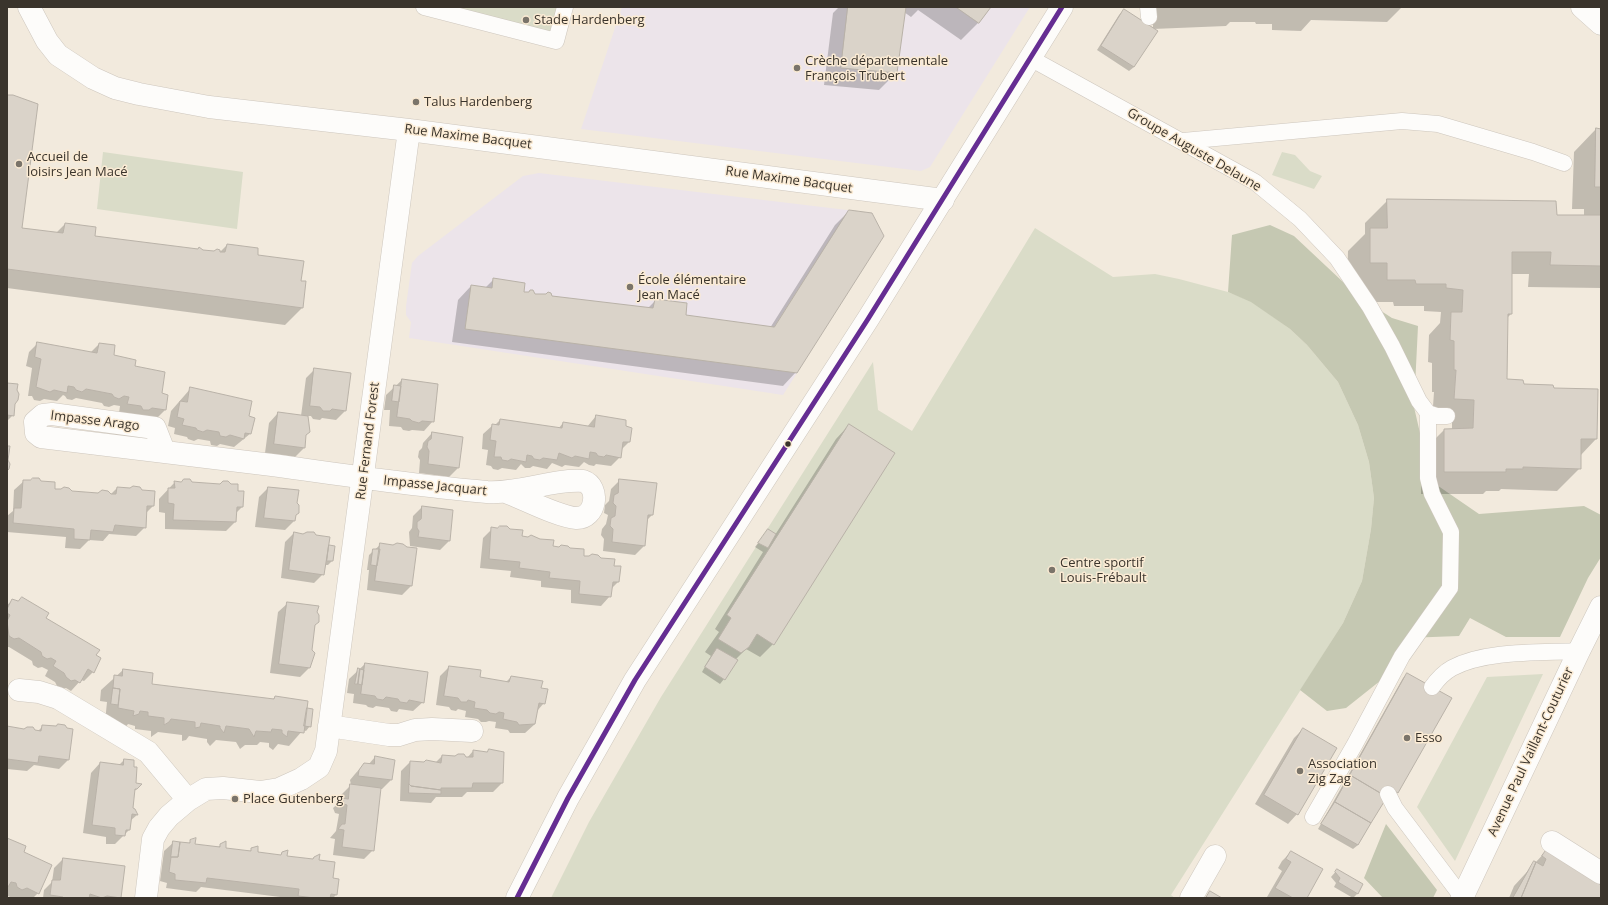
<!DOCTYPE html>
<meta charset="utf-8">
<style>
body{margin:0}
#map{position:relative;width:1608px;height:905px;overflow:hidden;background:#f2eadd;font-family:"Open Sans",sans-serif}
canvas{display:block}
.frame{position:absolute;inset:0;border:8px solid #3a342c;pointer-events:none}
</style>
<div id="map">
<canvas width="1608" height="905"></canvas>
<div class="frame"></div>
</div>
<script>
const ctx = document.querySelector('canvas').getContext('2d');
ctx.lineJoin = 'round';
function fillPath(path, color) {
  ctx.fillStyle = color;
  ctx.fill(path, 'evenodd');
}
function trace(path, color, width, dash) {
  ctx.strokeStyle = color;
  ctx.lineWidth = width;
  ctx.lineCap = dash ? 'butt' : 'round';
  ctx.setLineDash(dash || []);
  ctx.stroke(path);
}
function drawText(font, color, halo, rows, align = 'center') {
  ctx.font = font + ' "Open Sans",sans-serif';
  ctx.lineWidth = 3;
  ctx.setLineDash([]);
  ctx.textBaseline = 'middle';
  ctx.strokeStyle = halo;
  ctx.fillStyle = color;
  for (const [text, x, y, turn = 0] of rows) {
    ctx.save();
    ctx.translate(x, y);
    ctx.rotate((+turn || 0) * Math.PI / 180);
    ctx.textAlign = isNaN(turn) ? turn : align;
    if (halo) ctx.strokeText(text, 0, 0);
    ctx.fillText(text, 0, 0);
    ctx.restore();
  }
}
const education = new Path2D(`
 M622,7H1030L930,167L921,171L581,129Z
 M539,173L872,213L884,236L783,395L409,338L411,322L406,315V306L412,263L418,256L523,176Z`);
const green = new Path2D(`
 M447,7H557L550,34Z
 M103,152L243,172L237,229L97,209Z
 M1282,152L1295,155L1310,171L1322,176L1314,189L1272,175Z
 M1035,228L1113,277L1155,274L1179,279L1228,292L1251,301L1290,329L1307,345L1338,382L1358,425L1369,462L1374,498L1371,529L1362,581L1343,623L1171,895L1175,898H551L589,822L661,697L873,362L878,410L912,431Z
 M1543,674L1455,861L1417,807L1487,677Z`);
const forest = new Path2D(`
 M1270,225L1294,236L1358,296L1392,318L1418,326L1414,407L1431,481L1479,514L1584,506L1601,515V557L1588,578L1560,637H1506L1470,618L1459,636L1406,638L1380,681L1346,708L1327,711L1300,690L1343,623L1362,581L1371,529L1374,498L1369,462L1358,425L1338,382L1307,345L1290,329L1251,302L1228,292L1232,235Z
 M1386,824L1437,890L1433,898H1383L1364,878Z`);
const shadow = new Path2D(`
 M839,7H989L978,23L961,40L918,10L911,17L904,12L896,73L879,90L824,85L833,13Z
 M1153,7H1402L1387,22L1311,20L1301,31L1272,30V24H1256L1255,22H1230L1226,26L1153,29L1134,67L1129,71L1097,50L1119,15L1124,10L1153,29Z
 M7,96L21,229L56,233L65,224L94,237L219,253L227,245L257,256L300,282L302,308L285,325L7,288Z
 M1596,129L1601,130V288L1528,287L1529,274H1511V314L1507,318L1506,380L1523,385L1596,439L1580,456V468L1557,491L1501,489L1499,491H1486L1483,494H1421L1422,452L1444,430H1452V422L1432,421L1434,392H1432V363L1428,362L1429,335L1440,323L1441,312L1424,311V306H1394L1393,302H1365V285H1347L1348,251L1365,234V223L1388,200L1556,216H1584V209H1572L1574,152Z
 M849,211L796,372L783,386L452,342L458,300L471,286L485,288L494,279L523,293L647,309L656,300L684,316L770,328L835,225Z
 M38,343L90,353L99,344L112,356L134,367L161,394L167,395L165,410L156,419L119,413L120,406L114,405L109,407L104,406L102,403L76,398L72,400L67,399L65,396L63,395L57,401L44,399L40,401L34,400L32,396H28L32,368L26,366L29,352Z
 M315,369L345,411L336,420L322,418L320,420L313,419L311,416H307L309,432L305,435L304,448L295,457L265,453L269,423L278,413L301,416L306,378Z
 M402,380L433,421L424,431L412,430L409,431L403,430L401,427L389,426L390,410H384L386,395Z
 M7,384L14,403L13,415L7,421Z
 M191,388L248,417L251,433L234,447L220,444L217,446L211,445L210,441L198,439L194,441L188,439L187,437L174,434L175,428L168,426L171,411Z
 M596,416L625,427L629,442L621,450L620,457L611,466L596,464L594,466L589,465L584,462L579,467L565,465L562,467L552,463L547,469L533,466L530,468H525L521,464L516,470L502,468L498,470L493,469L491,466L486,465L488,450L482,449L483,434L493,425H495L500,420L558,429L563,423L587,427Z
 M849,425L773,644L760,657L746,649L735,660L724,679L720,684L702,672L711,656L705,652L719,632L715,629L763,552L755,547L768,530L775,535L836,439Z
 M432,433L458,468L449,477L419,473L420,460L418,457L419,451L422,448L423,443Z
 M620,480L652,515L647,520L644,546L635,555L603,551L604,539L601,535L602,529L606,524L608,515L604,513L605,505L609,501L611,489Z
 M24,481L40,482L54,490L71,492L110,495L117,488L153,506L146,513L145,527L136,536L109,534L103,541L89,540L80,549L65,548L66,537L7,532V516L13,511L14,490Z
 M175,482L220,485L237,491L242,507L236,513L235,522L226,531L165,529V513L159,512V499Z
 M268,488L295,515L294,521L285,530L255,527L259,497Z
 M422,507L452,511L449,541L440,550L410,546L409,532L412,528L413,516Z
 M492,529L583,557L600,559L613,567H620L618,582L611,589L610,596L601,606L571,603V590L541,587V581L510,577L511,571L480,568L483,538Z
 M294,533L328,548L330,546L332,561L328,565H325L323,574L314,583L281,578L285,542Z
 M381,544L411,586L402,595L367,590L369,570H367L369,555Z
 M13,600L45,618L95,656L93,672L84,681L81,680L71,691L66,688L62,689L57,686L55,682L45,676L48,670L42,667L38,668L33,665L32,661L9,647H7V605Z
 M288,603L315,624L309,668L300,677L270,673L278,612Z
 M365,664L423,702L413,711L399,709L397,712L391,711L389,708L376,706L373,708L368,707L366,705L353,703L354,694L347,693L349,679Z
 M449,667L479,678L506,682L511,677L540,689L544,703L537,711L535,724L525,733H510L508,730L495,728L496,722L489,721L486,722H481L478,719L465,717L466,711L458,709L456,711L451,710L449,707L436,705L440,676Z
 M123,670L151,685L272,700L275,697L305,711L310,726L306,731L303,730L289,746L278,744L273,750L269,747V743L260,742L257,745H245L240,749L236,742L216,740L210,746L207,742V739L189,736L186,740L182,741V735L158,732L151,737V731L135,729V726L128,724L125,728L105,722L107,702L100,701L101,690Z
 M1407,674L1397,792L1393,797L1387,794L1358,845L1353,849L1318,829L1403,678Z
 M43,726L72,730L68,760L59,769L34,765L27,771L7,769V727L37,732Z
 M1303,729L1297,814L1288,824L1255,804L1294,738Z
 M489,750H495L497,752L502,783L493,792H467L462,797H436L431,803L400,801L401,771L410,762L424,763L426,761H433L435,763L442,756L467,758L473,751L487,753Z
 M375,757L391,780L382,789H380L373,850L364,859L333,855L335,839L330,838L336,831L339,814L335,813L333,808L340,802L341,795L351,785L350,780L355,774L364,764L368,765Z
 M124,760L137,789L133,792L131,809L137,815L130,821L129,830L115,844H106V837L83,833L91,773L100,763L118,766Z
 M7,839L23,853L38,893L33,898H12L8,896Z
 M191,841L194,845L218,847L221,845L225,849L249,852L252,849L257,853L280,856L283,853L286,857L312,860L314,857L332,879L337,894L333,898H288L201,887L196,892L166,888L167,883L160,881L164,851L174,842L188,844Z
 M1547,850L1601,886V898H1509L1514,886Z
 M1291,852L1306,898H1268L1267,897L1282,871L1278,868L1282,861Z
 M63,859L120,897L43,898L44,890L52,882L54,868Z
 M1337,870L1358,893L1353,898L1334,887L1336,883L1331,877Z`);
const building = new Path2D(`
 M848,7H906L897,73L841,68Z
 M956,7H991L979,23Z
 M1124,9L1158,31L1134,67L1101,46Z
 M7,95H13L38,104L22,228L63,233L65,223L96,227L95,236L198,249L199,247L203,250L214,251L217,249L220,250V252H225L227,244L258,248V255L304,261L301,281H306L303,308L7,269Z
 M1596,128L1601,129V187H1595Z
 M1387,199L1556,201L1557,215H1601V266L1550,265L1551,252H1512V314H1508L1507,379L1523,380L1524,384L1553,385L1554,388L1598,389L1597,439H1581V469L1523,467V469H1506V472H1444V429L1473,428L1474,400L1454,399L1456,370H1454V341L1450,340L1451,312H1462L1463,290L1446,288V284H1416L1415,280H1387V263H1370V228H1387Z
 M849,210L872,213L884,236L797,373L465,329L471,285L492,288L493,278L525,283L524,292H529L530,290H533L535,294H546L548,292L551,293L552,296L653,308L655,299L687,303L686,315L774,327Z
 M37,342L97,353L99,343L115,345L114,355L136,360L135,366L165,372L162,393L168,395L166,410L152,408L149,410H143L141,406L127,404L129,397L124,396L119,399L114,397L112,394L86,389L82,392L76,390L74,387L68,386L67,393L54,390L50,392L36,387L41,359L35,357Z
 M314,368L351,373L346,411L332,409L330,411H323L320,407L310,406Z
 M402,379L438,384L434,422L422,421L419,423L412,421L410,419L397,417Z
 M7,383L18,384L17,390L19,394L18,400L15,404L14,416L7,415V416Z
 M394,385L401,386L399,402L392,401Z
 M190,387L252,401L249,416L255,418L251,434L245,433L244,439L230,435L226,437L220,436L219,432L207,430L203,432L197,430L196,428L182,425L184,419L177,417L180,401L187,402Z
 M278,412L308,416L310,432L306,435L305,448L274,444Z
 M596,415L626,420V426L632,428L630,442H623L621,458L606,455L604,457L598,456L596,453L590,452L589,459L575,456L572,458L559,453L557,460L543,458L540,460L534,459L532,456L527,455L526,462L511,459L508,461L502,460L501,457H494L496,441L490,440L492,424L499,425L500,419L562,428L563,422L594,427Z
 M849,424L895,453L774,645L757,634L749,647L741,653L718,639L731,618L727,615Z
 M432,432L463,437L459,468L428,464L429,451L427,447L428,441L431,439Z
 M7,446H10L8,460L10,464L9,469L7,471Z
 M33,478H39L41,481L55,482V489H61L64,487L69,488L72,491L98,493L102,490L108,491L111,494H116L117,487L130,488L133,486L140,487L142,490L155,491L154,506H147L146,528L115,525L113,532L91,530L90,540L74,539V529L13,523L14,508H21L23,480H30Z
 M184,479H190L192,482L220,484L223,481H228L231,484H238V491H244L243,507H237L236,522L173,520L174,504L168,503V488H175L174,481L181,482Z
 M619,479L657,483L653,515H648L645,546L612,542L613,529L610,526L611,518L615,516L616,506L613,503L614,495L618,493Z
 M268,487L299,490L297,503L299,505V513L296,515L295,521L264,518Z
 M422,506L453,510L450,541L418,537L419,531L417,528V522L421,519Z
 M500,526H507L510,529L523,530L522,536L528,537L531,535L540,539L554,540L553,546L559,547L561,545L568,546L570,548L584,549V556H589L592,554L598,555L601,558L615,559L614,566H621L619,582H613L611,597L579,594L580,581L549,578L550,572L519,568L520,562L489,559L491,527L497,528Z
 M768,529L776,534L768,548L758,543Z
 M294,532L303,534L307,532H314L316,535L330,537L324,575L289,570Z
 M380,543L393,545L397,543L403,544L407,547L417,548L412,586L375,581Z
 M329,545L335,546L333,561H327Z
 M373,549H380L377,566L371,565Z
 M22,597L49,613L46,618L100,650L96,655L101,658L94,673L88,669L80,683L75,680L71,681L66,677L64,673L53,666L56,661L51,658L47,659L42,656L41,652L19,638L14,639L9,636L7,621L10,615L7,613V609L12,599L18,601Z
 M287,602L319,606L317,612L319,615V622L315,625L312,650L315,653L310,668L279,664Z
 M717,648L738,660L725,680L705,667Z
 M365,663L428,672L424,703L409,700L407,703L400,702L398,699L386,697L383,700L377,699L375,696L361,694Z
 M449,666L481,670L480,677L509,682L511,676L543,681L541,688L548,689L545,704L539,703L535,724L519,725L517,722L503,719L504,713L499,712L496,714L490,713L487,710L474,708L475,702L468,700L467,702H461L458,698L444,696Z
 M358,668L360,669L358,684H355Z
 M123,669L153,673L152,684L274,699L275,696L308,701L304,733L288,731L287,737L282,733V730L272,729L271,732L256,731L254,737L249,729L226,726L224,733L220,728V726L201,723L200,727L195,728V722L171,719L169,722L164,725V718L148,716V712L140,711L139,714L133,716L134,711L118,708L120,689L113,688L114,675L122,676Z
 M360,669L364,670L362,685L358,684Z
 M1407,673L1452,698L1398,793L1391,789L1387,797L1350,775Z
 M113,688L120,689L118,705L111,704Z
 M307,708L313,709L311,727L304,726Z
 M58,724L65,725L67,728L73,729L69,760L39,756L38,763L7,759V726L24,729L27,727H33L35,730L41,731L42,725L56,726Z
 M1303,728L1337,748L1298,815L1264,795Z
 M489,749L504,752L503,783H473L472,788H441V790L411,786L409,784L410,761L424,762L426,760L441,763L442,755L455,756L458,754H464L466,757H473V750L487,752Z
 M375,756L395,760L392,780L358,776L359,770L364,763L374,764Z
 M124,759L134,760V767H137L136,783L142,784L137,789H135L133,808L135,809L138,815L132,814L130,830H126L125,836L115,835V828L92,825L100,762L123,765Z
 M1350,775L1387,797L1371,823L1335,802Z
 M350,784L381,788L374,851L342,847L344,830L338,829L342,824H345L347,805L344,804L342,798L348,799Z
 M409,784L411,786L441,790V794L409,793Z
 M1335,802L1371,823L1358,845L1321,824Z
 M7,838L26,846L24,852L52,865L39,894L27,888L22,890L17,887L16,883L11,882L8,887H7Z
 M196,838L195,844L220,847V844L226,841V848L251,851V848L258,846V852L281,855L282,852L288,850L287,856L313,859L314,857L320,854L319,860L335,862L333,878L339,879L337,895L331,894L330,898H315L298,896L299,889L207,878L206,883L175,880V874L169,872L171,857H178L180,842L190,843V840Z
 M173,841L180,842L178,857H171Z
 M1547,849L1601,885V898H1521L1536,862L1543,866L1546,859L1542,856Z
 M1291,851L1323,869L1307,898H1293L1275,888L1291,862L1286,859Z
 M63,858L125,866L121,898L107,896L102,898L90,894L89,898H64L63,897L50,895L52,880H60Z
 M1534,861L1536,862L1521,898H1513Z
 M1337,869L1363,884L1358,894L1338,882L1340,878L1335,872Z
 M1210,891L1222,898H1206Z`);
const service = new Path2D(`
 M424,7L556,41L565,7
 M1148,7L1149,17
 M1030,58L1255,182L1300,219L1337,258L1370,307L1392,346L1419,401L1428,413L1437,416H1447
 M1183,141L1402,121L1438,124L1533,152L1564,163
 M1432,687C1437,680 1443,673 1452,668C1486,650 1540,653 1579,651
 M1388,794L1395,808L1462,897
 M1313,817L1355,744L1402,656L1450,588L1451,532L1432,494L1428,478V413`);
const minor = new Path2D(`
 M29,7L47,41L58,55L93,78L115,88L139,94L209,107L409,130L943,200
 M164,451L155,428L52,414L43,415L35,422L36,433L41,437C118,446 195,455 272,465C343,475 415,486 487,492C520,494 551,479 583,481C601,487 596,519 576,518C559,517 524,499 506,492
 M19,690L39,692L58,698L148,752L188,800
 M329,726L389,735H399L415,730L432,729L472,731
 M1552,842L1601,873
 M146,898L153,839L159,828L169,816L188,800L206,789L223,788L260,792L279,789L301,779L319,767L326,751L409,130
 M1191,898L1215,856`);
const tertiary = new Path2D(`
 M1582,7L1601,24
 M517,898L568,798L635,680L868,319L1062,7`);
const secondary = new Path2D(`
 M1462,898L1579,651L1601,607`);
const bus1 = new Path2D(`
 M517,898L568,798L635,680L868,319L1062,7`);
const markers = [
 [526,20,4,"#7a746a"],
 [797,68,4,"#7a746a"],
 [416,102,4,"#7a746a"],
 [19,164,4,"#7a746a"],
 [630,287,4,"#7a746a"],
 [788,444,3.5,"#3a342c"],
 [1052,570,4,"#7a746a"],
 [1407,738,4,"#7a746a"],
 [1300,771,4,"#7a746a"],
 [235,799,4,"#7a746a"]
];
const poiNames = [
 ["Stade Hardenberg",534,20],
 ["Crèche départementale",805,61],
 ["François Trubert",805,76],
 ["Talus Hardenberg",424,102],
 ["Accueil de",27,157],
 ["loisirs Jean Macé",27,172],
 ["École élémentaire",638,280],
 ["Jean Macé",638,295],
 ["Centre sportif",1060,563],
 ["Louis-Frébault",1060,578],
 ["Esso",1415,738],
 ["Association",1308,764],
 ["Zig Zag",1308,779],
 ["Place Gutenberg",243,799]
];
const streetNames = [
 ["Rue Maxime Bacquet",468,137,7],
 ["Groupe Auguste Delaune",1194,150,30],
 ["Rue Maxime Bacquet",789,180,8],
 ["Impasse Arago",95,421,7],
 ["Rue Fernand Forest",368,441,-83],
 ["Impasse Jacquart",435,486,6],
 ["Avenue Paul Vaillant-Couturier",1531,752,-65]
];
fillPath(education, '#ece4ea');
fillPath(green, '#dadcc8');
fillPath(forest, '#c5c8b2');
fillPath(shadow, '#0003');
fillPath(building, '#dad3c9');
trace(building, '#b9b2a8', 1);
trace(service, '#cdc6bd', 17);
trace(minor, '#cdc6bd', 23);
trace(tertiary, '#cdc6bd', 23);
trace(secondary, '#cdc6bd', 23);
trace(service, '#fdfcfa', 16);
trace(minor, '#fdfcfa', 22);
trace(tertiary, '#fdfcfa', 22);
trace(secondary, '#fdfcfa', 22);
trace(bus1, '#652d92', 5);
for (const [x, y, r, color] of markers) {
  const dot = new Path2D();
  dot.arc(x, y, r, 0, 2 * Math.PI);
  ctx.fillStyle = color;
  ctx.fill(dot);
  trace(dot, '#fbebd4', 1.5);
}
drawText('13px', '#3a342c', '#fbebd4', poiNames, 'left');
drawText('13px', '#3a342c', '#fbebd4', streetNames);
</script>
